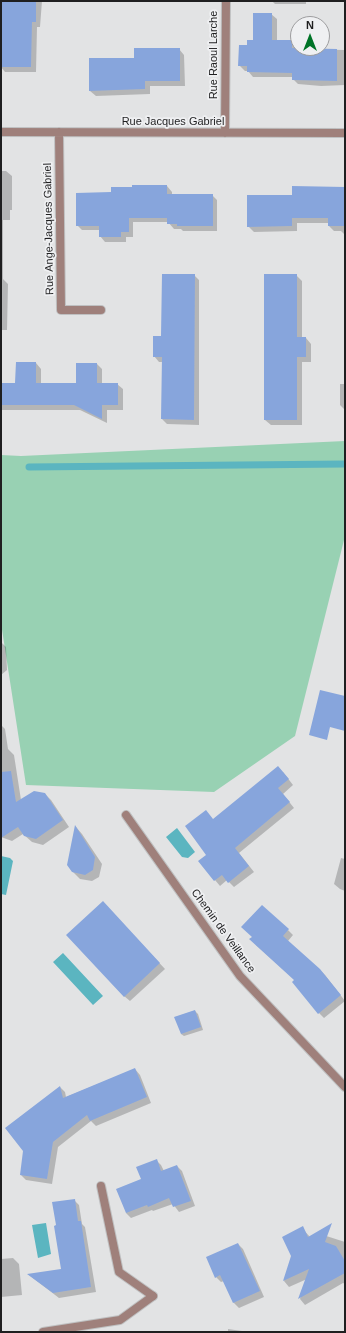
<!DOCTYPE html>
<style>
body{margin:0}
#map{position:relative;width:346px;height:1333px;overflow:hidden;background:#e2e3e4;font-family:Arial,sans-serif}
canvas{display:block}
.frame{position:absolute;inset:0;border:2px solid #1f1f20;pointer-events:none}
.north{position:absolute;left:290px;top:16px;width:40px;height:40px;box-sizing:border-box;background:#eff0f2;border:1px solid #9c9c9e;border-radius:50%;rotate:0deg;font-size:11px;font-weight:700;line-height:16px;text-align:center;color:#1f1f20}
.north::after{content:'';display:block;margin:auto;width:14px;height:18px;background:#007428;clip-path:polygon(50% 0,100% 100%,50% 72%,0 100%)}
</style>
<div id="map">
<canvas width="346" height="1333"></canvas>
<div class="frame"></div>
<div class="north">N</div>
</div>
<script>
const ctx = document.querySelector('canvas').getContext('2d');
ctx.lineJoin = 'round';
function fillPath(path, color) {
  ctx.fillStyle = color;
  ctx.fill(path, 'evenodd');
}
function trace(path, color, width, dash) {
  ctx.strokeStyle = color;
  ctx.lineWidth = width;
  ctx.lineCap = dash ? 'butt' : 'round';
  ctx.setLineDash(dash || []);
  ctx.stroke(path);
}
function drawText(font, color, halo, rows, align = 'center') {
  ctx.font = font + ' Arial,sans-serif';
  ctx.lineWidth = 3.5;
  ctx.setLineDash([]);
  ctx.textBaseline = 'middle';
  ctx.strokeStyle = halo;
  ctx.fillStyle = color;
  for (const [text, x, y, turn = 0] of rows) {
    ctx.save();
    ctx.translate(x, y);
    ctx.rotate((+turn || 0) * Math.PI / 180);
    ctx.textAlign = isNaN(turn) ? turn : align;
    if (halo) ctx.strokeText(text, 0, 0);
    ctx.fillText(text, 0, 0);
    ctx.restore();
  }
}
const green = new Path2D(`
 M345,441V536L295,736L214,792L26,785L1,623V455L21,456Z`);
const water = new Path2D(`
 M177,828L195,852L188,858L182,857L166,837Z
 M1,856L10,858L13,861L6,895L1,894Z
 M63,953L103,996L93,1005L53,962Z
 M46,1223L51,1254L38,1258L32,1225Z`);
const shadow = new Path2D(`
 M1,1H42L40,27H37L36,72H5L1,67Z
 M272,1H306V4H275Z
 M271,14L277,19V41H292L297,46V49L345,50V85L321,86L298,84L293,79V77H253L248,71H245L239,65L248,46L254,41Z
 M179,49L184,55L185,86H150V94L96,96L90,91L135,59Z
 M1,171H6L12,176V210H10V220H3V279L8,284L7,330H1Z
 M167,186L172,192V195H212L217,200V231H183L181,229H174L168,222H133V237H126V242H105L100,236V230H82L77,225L112,193Z
 M345,188V235L341,231H334L329,226V223H297V231L254,232L248,226L293,196Z
 M194,275L199,280V425L167,424L162,419L163,362H159L154,356L162,337Z
 M296,275L302,281V338H306L311,344V362H302V425H271L265,420Z
 M36,363L41,369V384H77V364H97L102,369V384H117L123,389V410H107V423L80,410H1V383H16Z
 M340,384H345V410L340,405Z
 M1,642L6,647L7,670L1,675Z
 M1,725L5,729L8,749L14,755L21,800L45,794L51,800L69,827L43,845L32,842L23,834L12,841L1,837Z
 M283,772L293,785L283,794L294,808L239,853L254,872L234,887L227,880L220,886L199,861L208,855L214,820Z
 M76,827L82,834L102,864L99,877L92,881L80,879L72,871Z
 M341,858L345,859V891L340,889L334,884Z
 M108,908L165,969L130,1001L124,996Z
 M288,930L293,935L288,941L325,975L345,1001L324,1018L319,1013L295,980L256,945Z
 M195,1011L198,1014L203,1030L184,1036L181,1034Z
 M135,1069L140,1075L151,1103L96,1126L91,1121L58,1147L52,1184L26,1180L21,1175L60,1087L65,1092L66,1097Z
 M156,1160L161,1165L164,1171L177,1166L182,1171L195,1206L179,1212L173,1204L153,1211L152,1210L131,1218L126,1213L142,1180Z
 M74,1200L79,1205L82,1224L85,1227L96,1292L59,1298L29,1275L62,1270L57,1226Z
 M302,1228L310,1237L317,1233L345,1242V1284L343,1283L305,1305L300,1299L307,1279L289,1287L284,1281Z
 M238,1244L243,1249L264,1297L239,1308L234,1303L224,1281L221,1282L216,1277Z
 M13,1258L19,1264L22,1295L1,1297V1259Z
 M228,1329L249,1332H228Z`);
const stream = new Path2D(`
 M29,467L345,464`);
const building = new Path2D(`
 M1,1H36V22H32L31,67H1Z
 M253,13H272V40H292V48L337,49V81L292,80V73L247,72V66H238L239,45H247V40H253Z
 M134,48H180V81H145V89L89,91V58H134Z
 M132,185H167V194H213V226H177V224H167V218H129V232H121V237H99V226H76V193L111,192V187H132Z
 M292,186L345,187V226H328V218H292V226L247,227V195H292Z
 M162,274H195L194,420L161,419L162,357H153V336H161Z
 M264,274H297V337H306V357H297V420H264Z
 M16,362H36V383H76V363H97V383H118V405H102V419L74,405H1V383H15Z
 M320,690L345,696V731L330,727L327,740L309,735Z
 M278,766L289,779L278,788L290,802L235,848L249,866L228,883L222,875L214,881L198,861L206,855L185,826L206,810L213,819Z
 M11,771L16,802L34,791L45,793L63,820L36,839L24,836L18,827L1,838V772Z
 M75,825L95,857L93,870L85,875L72,872L67,865Z
 M103,901L160,963L124,997L66,935Z
 M262,905L289,929L283,936L320,969L341,995L318,1014L292,982L294,980L249,939L252,937L241,927Z
 M195,1010L201,1027L181,1034L174,1017Z
 M135,1068L147,1097L90,1121L87,1115L53,1142L47,1179L20,1175L23,1151L5,1128L60,1086L63,1098Z
 M157,1159L161,1171L177,1165L191,1201L173,1207L169,1198L148,1207L147,1205L126,1213L116,1189L141,1179L136,1167Z
 M75,1199L78,1221H81L91,1287L53,1293L27,1274L61,1269L54,1226L56,1225L52,1202Z
 M332,1223L325,1242L336,1246L345,1261V1273L298,1299L309,1269L283,1281L291,1256L282,1237L303,1226L308,1237Z
 M238,1243L260,1291L233,1303L220,1275L215,1278L206,1257Z`);
const service = new Path2D(`
 M101,1186L119,1272L153,1296`);
const minor = new Path2D(`
 M1,132L345,133
 M59,132L61,310H101
 M225,133L226,1
 M126,815L240,976L345,1087
 M43,1332L120,1320L153,1296`);
const streetNames = [
 ["Rue Raoul Larche",214,55,-90],
 ["Rue Jacques Gabriel",173,122],
 ["Rue Ange-Jacques Gabriel",49,229,-91],
 ["Chemin de Veillance",223,931,54]
];
fillPath(green, '#98d1b3');
fillPath(water, '#5bb5c0');
fillPath(shadow, '#0003');
trace(stream, '#5bb5c0', 7);
fillPath(building, '#87a5dc');
trace(service, '#bfc0c1', 10);
trace(minor, '#bfc0c1', 10);
trace(service, '#9f807b', 8);
trace(minor, '#9f807b', 8);
drawText('11px', '#1f1f20', '#eff0f2', streetNames);
</script>
